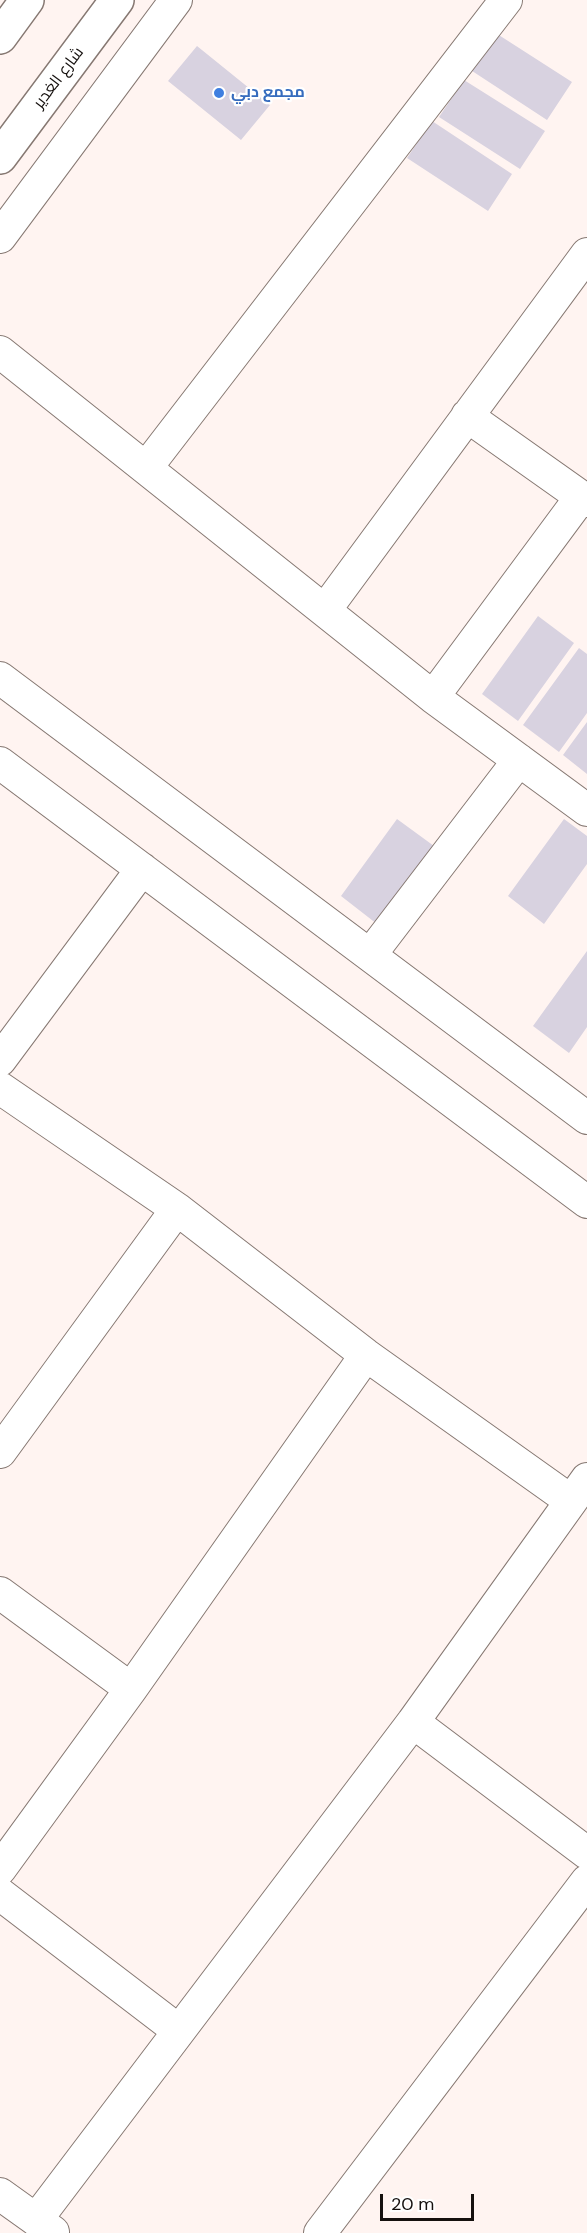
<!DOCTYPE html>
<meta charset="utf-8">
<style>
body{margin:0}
#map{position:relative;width:587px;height:2233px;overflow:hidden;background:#fff4f1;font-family:"DM Sans",sans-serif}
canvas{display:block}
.scale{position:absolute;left:380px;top:2194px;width:94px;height:27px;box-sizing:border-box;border:3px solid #15100e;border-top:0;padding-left:8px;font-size:18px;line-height:21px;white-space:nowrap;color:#15100e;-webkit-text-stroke:4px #fff;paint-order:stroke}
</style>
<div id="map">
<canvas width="587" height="2233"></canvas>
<div class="scale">20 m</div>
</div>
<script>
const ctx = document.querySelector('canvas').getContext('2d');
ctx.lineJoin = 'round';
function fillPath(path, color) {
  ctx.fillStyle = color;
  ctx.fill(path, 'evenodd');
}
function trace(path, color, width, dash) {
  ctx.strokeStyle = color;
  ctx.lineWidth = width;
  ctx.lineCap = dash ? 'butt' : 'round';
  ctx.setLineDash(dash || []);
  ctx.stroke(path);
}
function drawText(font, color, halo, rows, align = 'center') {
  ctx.font = font + ' "DM Sans",Cairo,sans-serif';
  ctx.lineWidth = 4.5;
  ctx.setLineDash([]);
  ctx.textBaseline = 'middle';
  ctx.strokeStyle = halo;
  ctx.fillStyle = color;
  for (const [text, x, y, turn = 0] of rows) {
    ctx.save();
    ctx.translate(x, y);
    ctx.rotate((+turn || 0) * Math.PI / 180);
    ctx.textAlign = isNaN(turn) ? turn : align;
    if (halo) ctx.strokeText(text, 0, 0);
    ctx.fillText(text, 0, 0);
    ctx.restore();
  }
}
const building = new Path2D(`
 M491,30L572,82L547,120L466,67Z
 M197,46L270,105L241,140L168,81Z
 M464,80L545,131L520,169L439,117Z
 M432,121L512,174L488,211L407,158Z
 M538,616L574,643L518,721L482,694Z
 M579,648L587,654V713L559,752L523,725Z
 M587,722V774L563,755Z
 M397,819L434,846L377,924L341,896Z
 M564,819L587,836V864L544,924L508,896Z
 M587,951V1027L569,1053L533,1026Z`);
const minor = new Path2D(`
 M0,237L176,0
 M0,352L433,697L587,810
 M467,416L587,501
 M146,468L506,0
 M325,610L587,254
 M0,678L587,1118
 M433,697L581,497
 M0,763L587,1202
 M370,955L519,760
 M0,1060L142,869
 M0,1088L177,1209L366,1355L571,1501
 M0,1452L177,1209
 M0,1593L131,1689
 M413,1722L587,1853
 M0,1869L131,1689L366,1355
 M0,1894L179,2031
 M0,2194L53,2232
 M36,2220L413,1722L587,1479
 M320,2233L587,1881`);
const tertiary = new Path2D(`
 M0,37L27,0
 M0,157L117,0`);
const markers = [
 [219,93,6,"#3f7fe0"]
];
const streetNames = [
 ["شارع الغدير",59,78,-53]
];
const shopNames = [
 ["مجمع دبي",231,93]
];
fillPath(building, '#d8d2e0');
trace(minor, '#867872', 34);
trace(tertiary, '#867872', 36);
trace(minor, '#fff', 32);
trace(tertiary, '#fff', 33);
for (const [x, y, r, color] of markers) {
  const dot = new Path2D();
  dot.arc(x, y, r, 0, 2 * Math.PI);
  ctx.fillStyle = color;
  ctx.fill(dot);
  trace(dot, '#fff', 2);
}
drawText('16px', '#15100e', '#fff', streetNames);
drawText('bold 16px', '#366cbe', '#fff', shopNames, 'left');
</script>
